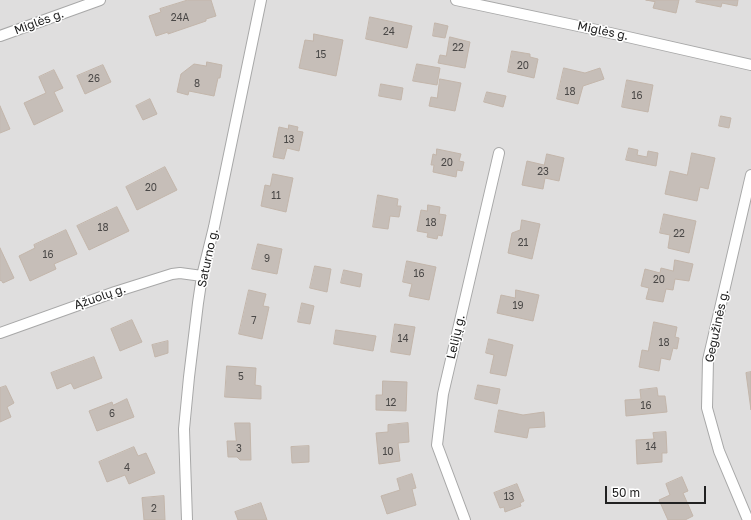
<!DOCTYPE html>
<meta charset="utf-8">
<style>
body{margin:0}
#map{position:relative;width:751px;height:520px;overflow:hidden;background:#f1efe8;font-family:"Golos Text",sans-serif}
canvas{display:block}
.scale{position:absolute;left:605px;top:486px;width:101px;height:18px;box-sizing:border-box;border:2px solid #212121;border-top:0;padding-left:5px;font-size:12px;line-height:14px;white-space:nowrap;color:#212121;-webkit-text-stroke:3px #fff;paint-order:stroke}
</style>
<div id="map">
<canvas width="751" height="520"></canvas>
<div class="scale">50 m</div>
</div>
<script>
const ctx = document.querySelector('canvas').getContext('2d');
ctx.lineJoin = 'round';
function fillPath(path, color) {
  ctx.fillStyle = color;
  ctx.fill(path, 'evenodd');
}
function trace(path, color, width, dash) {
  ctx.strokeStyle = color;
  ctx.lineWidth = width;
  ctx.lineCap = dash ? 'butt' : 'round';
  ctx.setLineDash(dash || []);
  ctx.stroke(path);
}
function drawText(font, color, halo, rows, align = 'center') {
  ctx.font = font + ' "Golos Text",sans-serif';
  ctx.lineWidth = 3;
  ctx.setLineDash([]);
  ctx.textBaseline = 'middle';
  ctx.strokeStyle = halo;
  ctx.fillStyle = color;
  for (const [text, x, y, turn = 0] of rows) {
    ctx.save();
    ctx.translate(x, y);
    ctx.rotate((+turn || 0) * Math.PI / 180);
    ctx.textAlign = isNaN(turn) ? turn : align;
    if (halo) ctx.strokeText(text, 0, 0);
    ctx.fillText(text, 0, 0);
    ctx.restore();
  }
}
const residential = new Path2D(`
 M0,0H751V520H0Z`);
const building = new Path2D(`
 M188,0H211L216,16L206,19V21L168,34V32L156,36L149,16L161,12L160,9Z
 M646,0H679L676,13L653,8L655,2Z
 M697,0H738L737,6L722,3L721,7L696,2Z
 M370,17L412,26L407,48L366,39Z
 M435,23L448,26L445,38L433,36Z
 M314,34L343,40L336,76L299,68L305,40L313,41Z
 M450,37L470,42L465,68L438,63L440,55L446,56Z
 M512,51L530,54V57L538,59L534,78L508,72Z
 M207,62L222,65L220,78H218L214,96L189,91L188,95L177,92L181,74L194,64L206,66Z
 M417,64L440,68L437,85L413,81Z
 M103,65L111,82L85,94L77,76Z
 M564,68L585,73L600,68L604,79L583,86L578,104L557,99Z
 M54,70L63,88L54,92L63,111L34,125L24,103L46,93L39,77Z
 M440,79L461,83L455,111L429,106L431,97L437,98Z
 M627,80L653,85L648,112L622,107Z
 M381,84L403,88L401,100L379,96Z
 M487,92L506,96L503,107L484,102Z
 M150,99L157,114L143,120L136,106Z
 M0,106L10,129L0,133Z
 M721,116L731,118L729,128L719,126Z
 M289,125L298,127L297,131L303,132L299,151L287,148L284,159L273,157L279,127L288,129Z
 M629,148L638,150L637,155L647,157L648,151L658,153L656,166L626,160Z
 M437,149L461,154L459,161L464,162L462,171L457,170L456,177L433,172L434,165H431L433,154L436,155Z
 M692,153L715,158L708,189L700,187L697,201L665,194L670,171L687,175Z
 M547,154L564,158L559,181L545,178L543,189L522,185L527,161L544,165Z
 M165,167L177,190L137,210L126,187Z
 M273,174L293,178L286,212L261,206L265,185L270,186Z
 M378,195L398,199L397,206H401L399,217L390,216L388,229L373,227Z
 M428,205L440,207L439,214L446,215L442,236L438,235L437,239L427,237L428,233L417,231L421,210L427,211Z
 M117,207L129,231L89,250L77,226Z
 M664,214L696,221L689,253L668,248L670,235L660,233Z
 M522,220L540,224L532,259L508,253L512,233L520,230Z
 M66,230L77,254L54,264L56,269L30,281L19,256L35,248L34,245Z
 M258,244L282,249L277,274L252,269Z
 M0,248L14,278L3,283L1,280L0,281Z
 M675,260L693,264L689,281L675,279L673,290L666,289L663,302L646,299L649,288L641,286L645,269L660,273L661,268L673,271Z
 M407,261L436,267L429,300L409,296L412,284L403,282Z
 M315,266L331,269L327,292L310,288Z
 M344,270L362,274L360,287L341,283Z
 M249,290L266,294L263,306L269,307L262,339L239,334Z
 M516,290L539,295L533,321L497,313L501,295L515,298Z
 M302,303L314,306L310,324L298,322Z
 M132,320L142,342L120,351L111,329Z
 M654,322L677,327L675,337L679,338L677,349L673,348L670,360L661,358L659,371L639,367L642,350L648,351Z
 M395,324L415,327L410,355L391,352Z
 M336,330L376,336L373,351L334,344Z
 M489,339L513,345L506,376L490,373L494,355L486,353Z
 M168,341V353L155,357L152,345Z
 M94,357L102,378L74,389L71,383L57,389L51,373Z
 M227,366L256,368L255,385L261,386V399L225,397Z
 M751,372V410L746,373Z
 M383,381L407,382L406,411L376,410V395H382Z
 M478,385L500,389L497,404L475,399Z
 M6,386L14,403L7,407L11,417L0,422V388Z
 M657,388L658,396H665L667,412L626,416L625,400L641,399L640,390Z
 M127,399L134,417L97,431L89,411L112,402L113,405Z
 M499,410L523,415L544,412L545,427L529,428L527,438L495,432Z
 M235,423H250L251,460H240L237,457H228L227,441H236Z
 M408,423L409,442L398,443L400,461L379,464L376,433L388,432V425Z
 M666,432L667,453H662V462L637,464L636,440L654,439L653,433Z
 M309,446V462L292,463L291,447Z
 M134,447L138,456L146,453L155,473L129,484L125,475L107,482L99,462Z
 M412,474L416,488L412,489L416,505L387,514L381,496L400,490L397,479Z
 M682,477L688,491L683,493L693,516L685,520H668L659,500L670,495L666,484Z
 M517,484L524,501L520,503L521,506L505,512L504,507L500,508L494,493Z
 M164,496L165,520H144L142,498Z
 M261,503L267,520H238L235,512Z`);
const street = new Path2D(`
 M456,0L597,30L751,65
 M0,36L100,0
 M0,333L115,292L172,274L180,273L202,276
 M187,520L184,429L189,377L198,303L202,276L214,227L261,0
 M465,520L437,445L443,394L499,153
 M748,520L719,451L707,408L708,360L751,175`);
const numberNames = [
 ["24A",180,18],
 ["24",389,32],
 ["22",458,48],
 ["15",321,55],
 ["20",523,66],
 ["26",94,79],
 ["8",197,84],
 ["18",570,92],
 ["16",637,96],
 ["13",289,140],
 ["20",447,163],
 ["23",543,172],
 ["20",151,188],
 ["11",276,196],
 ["18",431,223],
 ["18",103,228],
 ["22",679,234],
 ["21",523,243],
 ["16",48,255],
 ["9",267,259],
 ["16",419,274],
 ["20",659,280],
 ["19",518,306],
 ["7",254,321],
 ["14",403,339],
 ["18",664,343],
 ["5",241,377],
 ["12",391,403],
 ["16",646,406],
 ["6",112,414],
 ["14",651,447],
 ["3",239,449],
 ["10",388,452],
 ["4",127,468],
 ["13",509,497],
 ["2",154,509]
];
const streetNames = [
 ["Miglės g.",39,22,-20],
 ["Miglės g.",603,31,12],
 ["Saturno g.",208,258,-78],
 ["Ąžuolų g.",100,297,-19],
 ["Gegužinės g.",717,326,-78],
 ["Lelijų g.",456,337,-77]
];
fillPath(residential, '#dfdede');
fillPath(building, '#c6beb8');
trace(building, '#c3b6ab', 1);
trace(street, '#a8a8a8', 12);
trace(street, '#fff', 10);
drawText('10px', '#4a4847', null, numberNames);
drawText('12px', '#212121', '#fff', streetNames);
</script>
